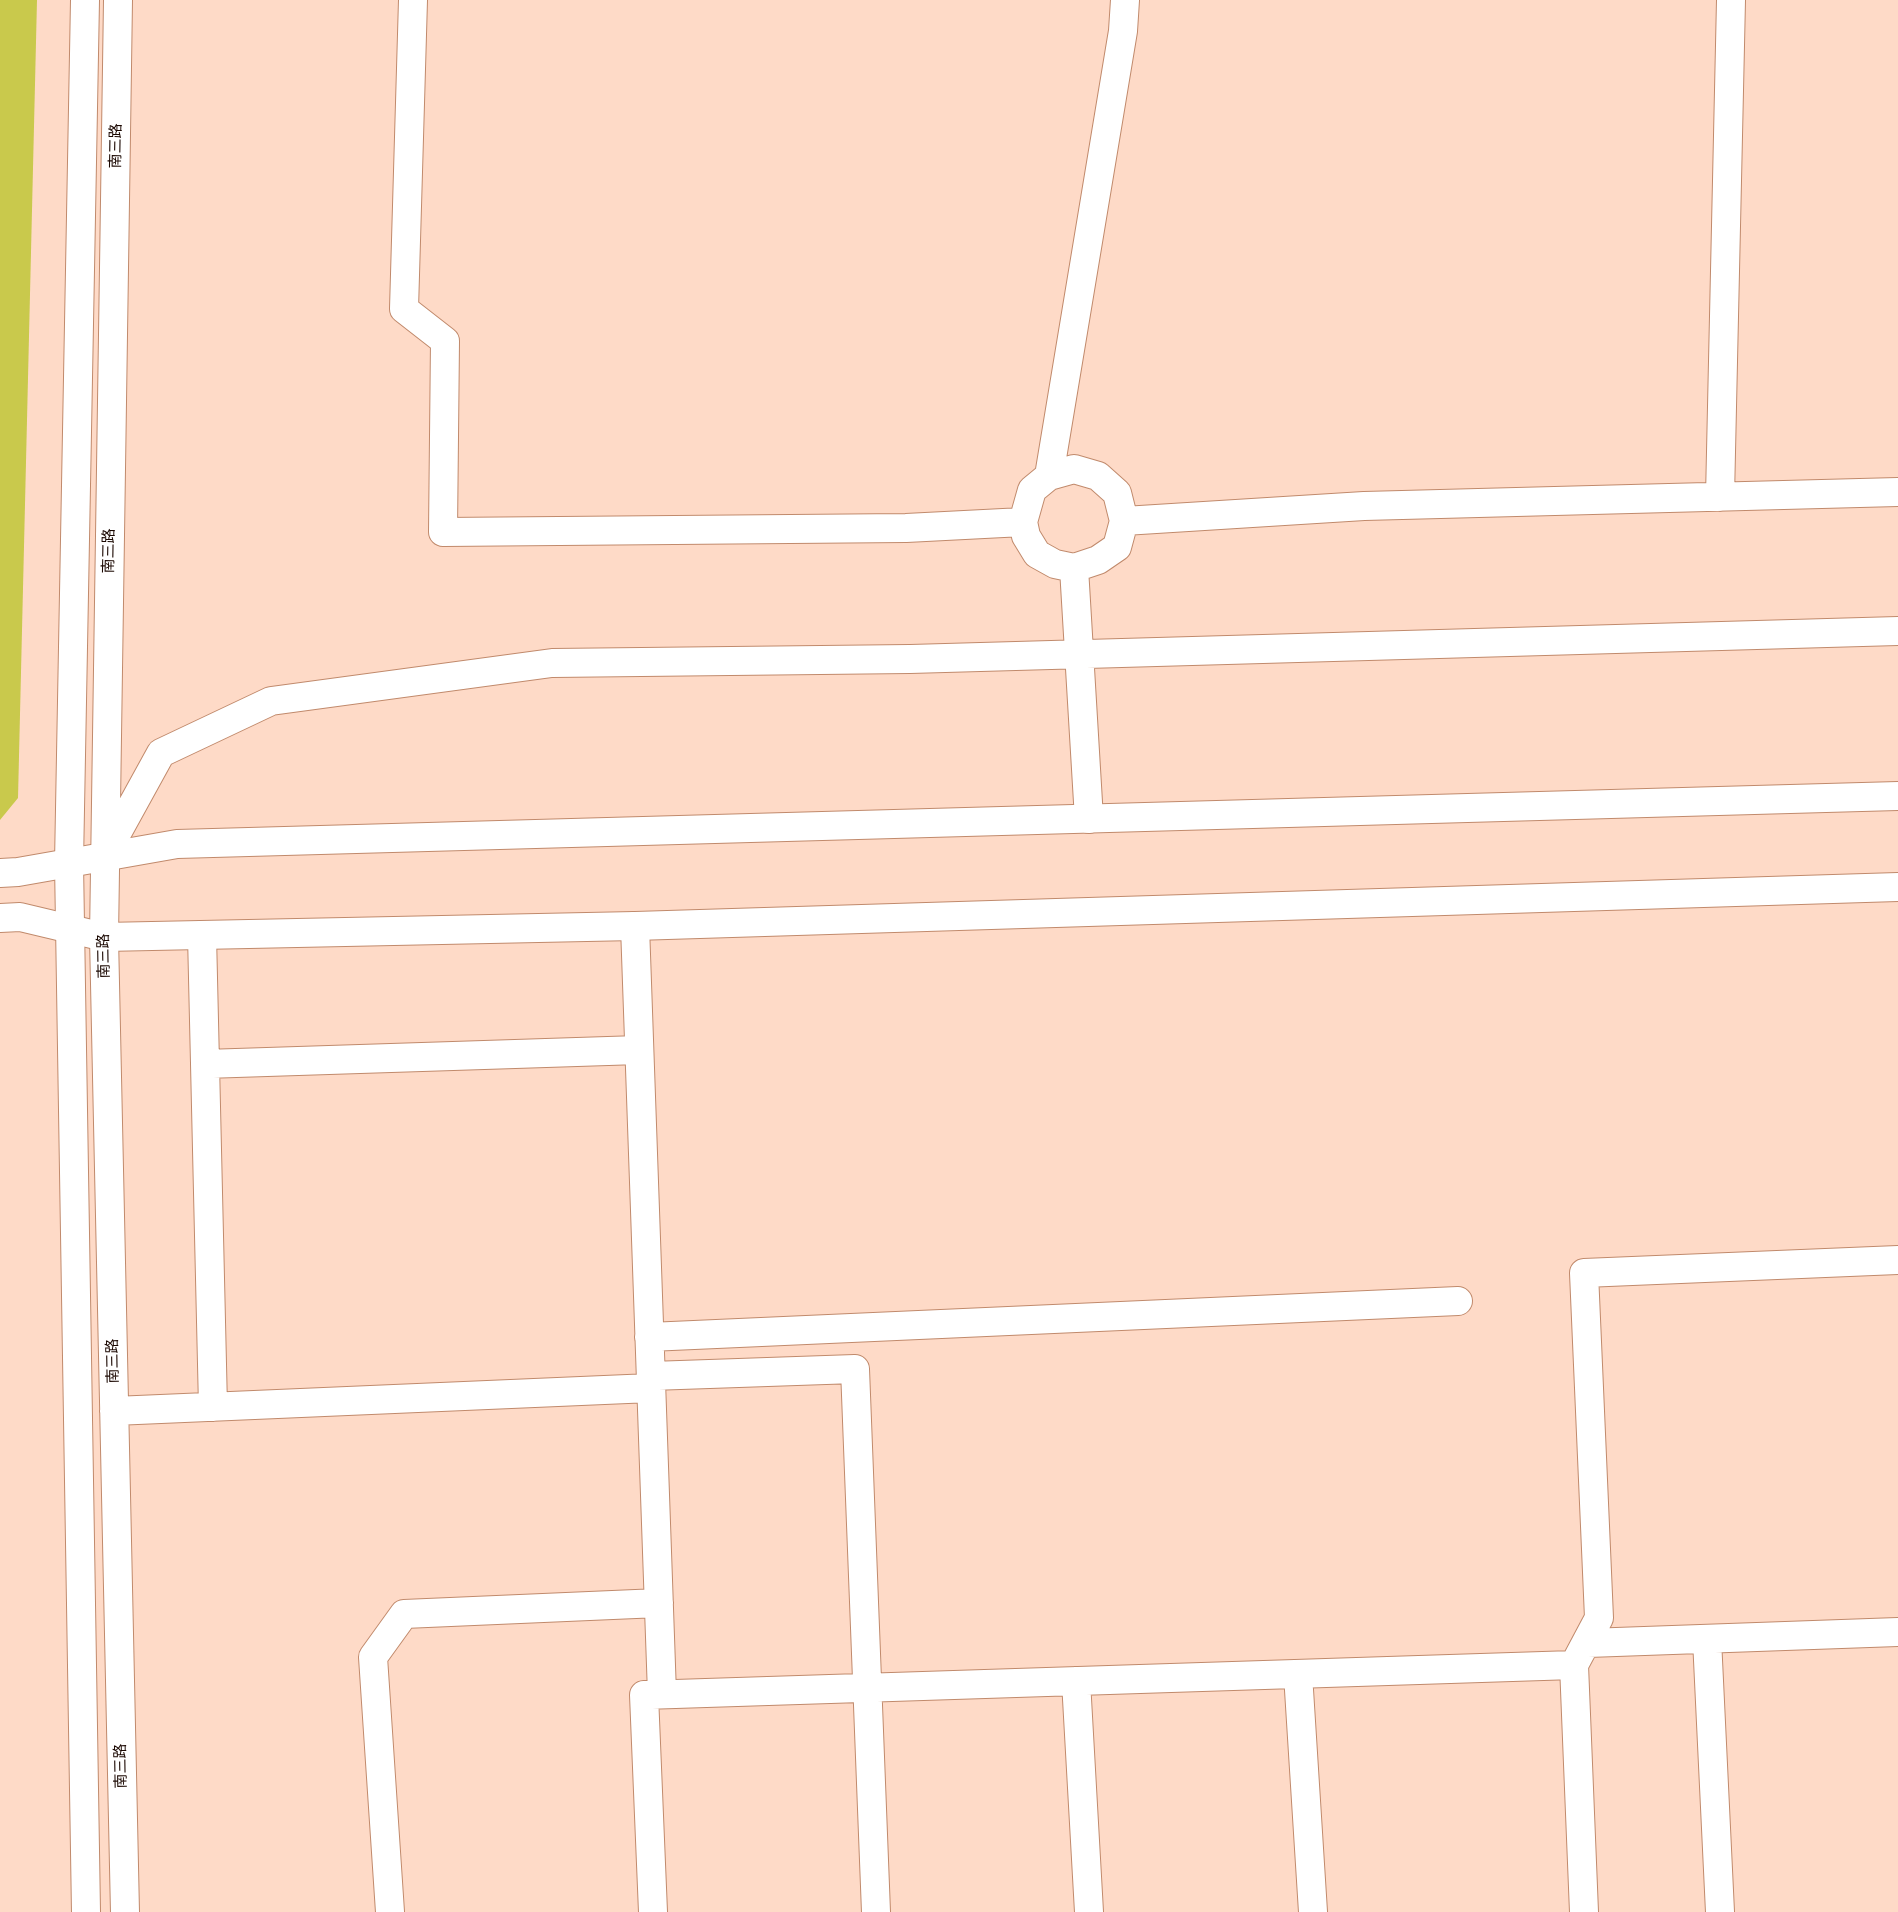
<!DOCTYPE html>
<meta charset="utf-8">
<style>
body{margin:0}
canvas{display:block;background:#fedac7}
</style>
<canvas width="1898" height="1912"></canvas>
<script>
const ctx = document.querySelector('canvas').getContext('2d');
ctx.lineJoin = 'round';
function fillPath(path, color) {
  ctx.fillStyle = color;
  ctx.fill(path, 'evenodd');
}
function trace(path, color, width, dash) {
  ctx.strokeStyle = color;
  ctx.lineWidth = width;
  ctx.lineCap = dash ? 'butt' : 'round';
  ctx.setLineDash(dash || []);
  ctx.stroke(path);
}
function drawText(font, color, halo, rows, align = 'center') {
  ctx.font = font + ' Figtree,"Noto Sans SC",sans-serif';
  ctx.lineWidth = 4.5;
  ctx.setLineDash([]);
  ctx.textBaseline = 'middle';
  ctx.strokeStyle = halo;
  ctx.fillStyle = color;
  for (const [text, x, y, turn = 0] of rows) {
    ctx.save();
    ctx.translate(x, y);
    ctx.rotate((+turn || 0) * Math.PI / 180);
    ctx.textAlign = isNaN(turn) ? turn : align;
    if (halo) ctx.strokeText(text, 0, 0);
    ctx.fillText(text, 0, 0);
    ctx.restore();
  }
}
const green = new Path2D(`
 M0,0H37L18,798L0,820Z`);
const minor = new Path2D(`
 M85,0L69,863L86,1912
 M118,0L104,937L125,1912
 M413,0L404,309L445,341L443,532L906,528L1023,522
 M1074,469L1098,476L1117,493L1124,521L1117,547L1098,560L1074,568L1055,564L1037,554L1026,536L1023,522L1032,490L1049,476Z
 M1049,476L1123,31L1125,0
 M1720,497L1731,0
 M1124,521L1364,506L1898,492
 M1074,568L1089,819
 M106,853L161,753L271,701L552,663L910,659L1898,631
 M635,926L662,1694
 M202,935L213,1407
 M205,1064L639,1050
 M649,1337L1458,1301
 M651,1376L855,1369L876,1912
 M114,1411L651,1388
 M1707,1639L1720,1912
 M1588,1643L1898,1632
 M1574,1665L1599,1618L1584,1273L1898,1260
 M1298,1674L1313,1912
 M1076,1681L1089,1912
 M390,1912L373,1657L404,1614L659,1603
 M653,1912L644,1695L1574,1665L1584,1912`);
const major = new Path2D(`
 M0,873L18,872L177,844L1898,796
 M0,918L20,917L104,937L635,926L1898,887`);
const streetNames = [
 ["南三路",116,146,-89],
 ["南三路",109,551,-89],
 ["南三路",104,956,-91],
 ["南三路",113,1361,-91],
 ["南三路",121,1766,-91]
];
fillPath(green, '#c9c94c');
trace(minor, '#c18a6c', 30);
trace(major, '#c18a6c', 30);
trace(minor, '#fff', 28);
trace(major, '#fff', 28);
drawText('15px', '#1a0700', '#fff', streetNames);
</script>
